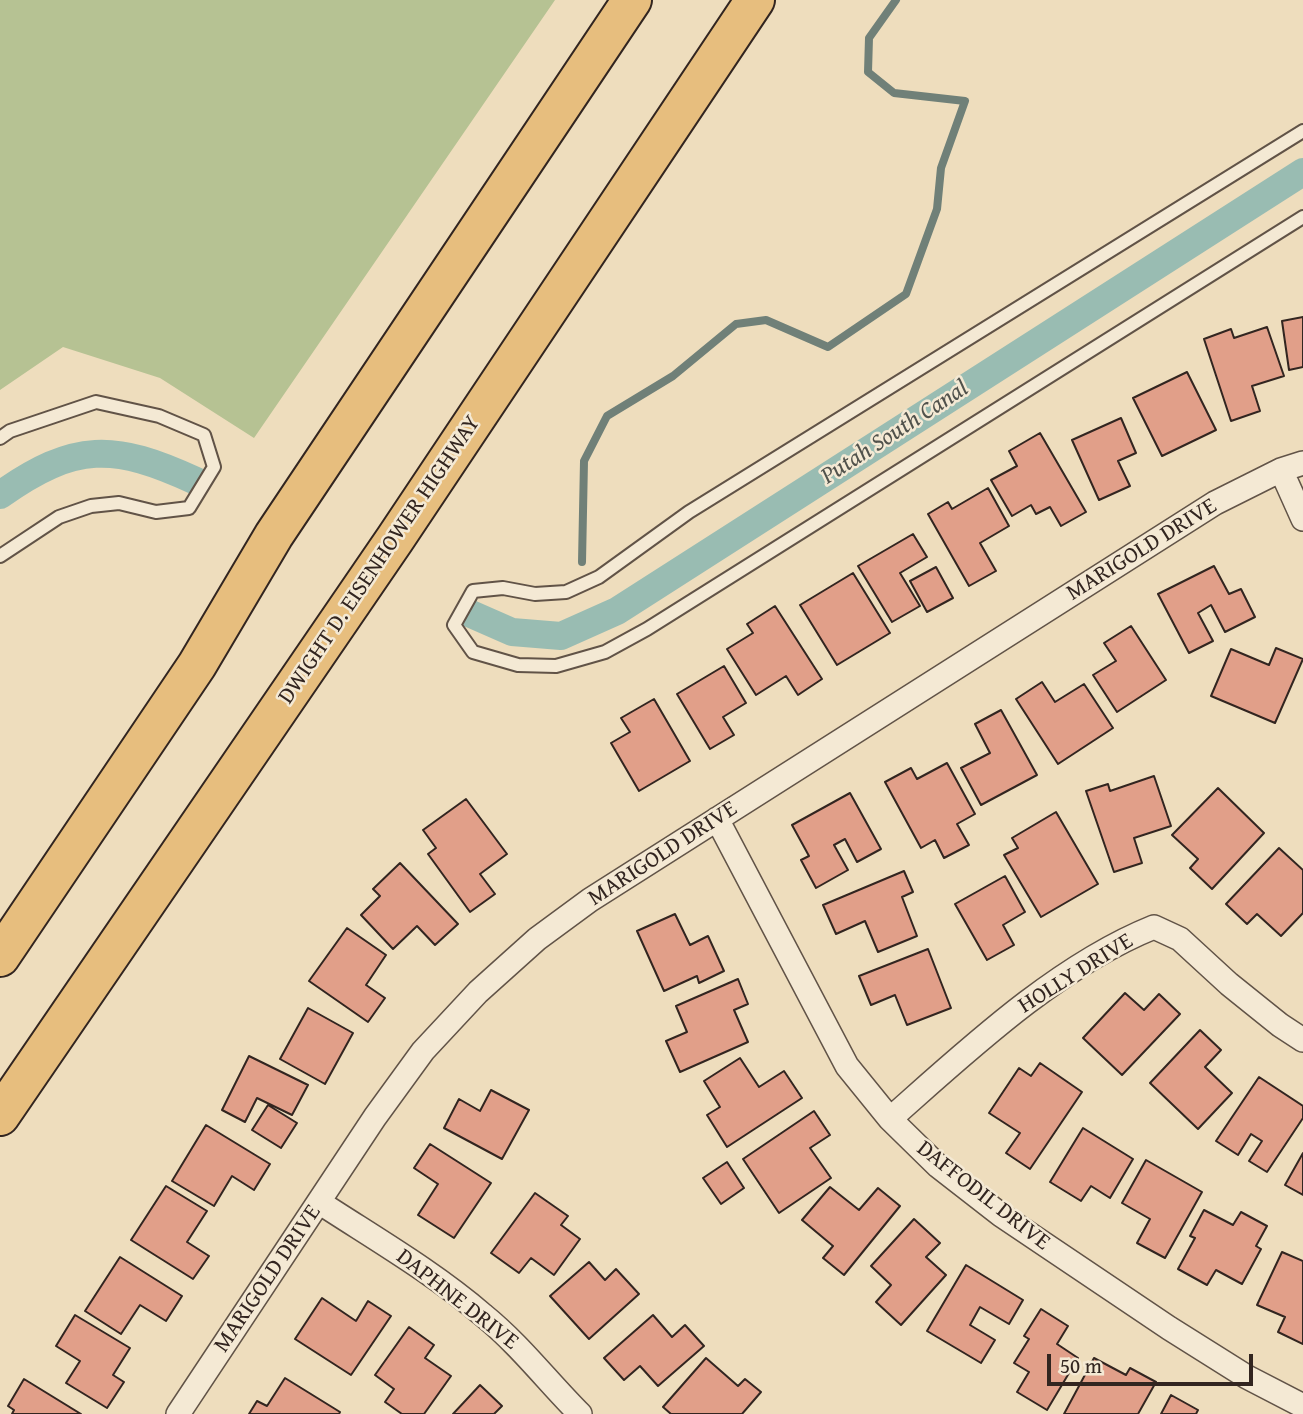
<!DOCTYPE html>
<style>
body{margin:0}
#map{position:relative;width:1303px;height:1414px;overflow:hidden;background:#eeddbd;font-family:"Gentium Book Plus",serif}
canvas{display:block}
.scale{position:absolute;left:1047px;top:1354px;width:206px;height:32px;box-sizing:border-box;border:4px solid #322520;border-top:0;padding-left:9px;font-size:21px;line-height:24px;white-space:nowrap;color:#322520;-webkit-text-stroke:5px #f4e9d4;paint-order:stroke}
</style>
<div id="map">
<canvas width="1303" height="1414"></canvas>
<div class="scale">50 m</div>
</div>
<script>
const ctx = document.querySelector('canvas').getContext('2d');
ctx.lineJoin = 'round';
function fillPath(path, color) {
  ctx.fillStyle = color;
  ctx.fill(path, 'evenodd');
}
function trace(path, color, width, dash) {
  ctx.strokeStyle = color;
  ctx.lineWidth = width;
  ctx.lineCap = dash ? 'butt' : 'round';
  ctx.setLineDash(dash || []);
  ctx.stroke(path);
}
function drawText(font, color, halo, rows, align = 'center') {
  ctx.font = font + ' "Gentium Book Plus",serif';
  ctx.lineWidth = 5;
  ctx.setLineDash([]);
  ctx.textBaseline = 'middle';
  ctx.strokeStyle = halo;
  ctx.fillStyle = color;
  for (const [text, x, y, turn = 0] of rows) {
    ctx.save();
    ctx.translate(x, y);
    ctx.rotate((+turn || 0) * Math.PI / 180);
    ctx.textAlign = isNaN(turn) ? turn : align;
    if (halo) ctx.strokeText(text, 0, 0);
    ctx.fillText(text, 0, 0);
    ctx.restore();
  }
}
const green = new Path2D(`
 M0,0H555L254,438L160,378L63,347L0,390Z`);
const stream = new Path2D(`
 M582,562L584,461L607,416L673,376L736,324L766,320L828,347L906,294L937,209L941,168L965,101L894,93L868,72L869,38L896,0`);
const canal = new Path2D(`
 M0,495C75,442 114,443 196,481
 M471,614L512,632L561,636L617,611L1303,172`);
const building = new Path2D(`
 M1303,317V367L1289,370L1282,321Z
 M1267,327L1284,376L1252,386L1260,411L1231,421L1204,339L1231,329L1234,338Z
 M1187,372L1216,430L1162,456L1133,398Z
 M1121,418L1136,453L1118,461L1130,486L1099,500L1072,440Z
 M1040,433L1086,512L1061,526L1050,507L1036,514L1031,505L1012,516L991,480L1017,466L1009,451Z
 M988,488L1009,526L980,543L996,571L969,586L928,514L948,502L952,509Z
 M913,534L927,557L900,573L920,606L892,622L858,566Z
 M1214,566L1229,594L1241,589L1255,617L1225,632L1211,605L1198,613L1213,641L1189,653L1158,594Z
 M936,567L953,598L927,612L910,581Z
 M853,573L890,633L837,665L800,605Z
 M775,606L822,679L798,695L786,676L756,695L727,649L753,633L747,624Z
 M1131,626L1166,680L1117,712L1093,675L1116,661L1104,643Z
 M1276,648L1303,659L1275,723L1211,696L1231,649L1269,665Z
 M724,666L746,703L723,717L734,735L710,749L677,694Z
 M1042,682L1055,702L1084,684L1113,728L1058,764L1016,699Z
 M654,699L690,761L639,791L611,743L630,732L621,718Z
 M1001,710L1037,775L981,805L961,768L990,753L975,724Z
 M947,763L975,814L957,824L969,845L944,858L935,840L921,848L885,782L911,768L917,779Z
 M1154,776L1171,826L1134,838L1142,863L1114,872L1086,791L1108,784L1110,791Z
 M1218,788L1264,833L1212,889L1190,868L1198,859L1172,835Z
 M850,793L881,849L857,862L845,839L834,845L848,870L816,888L801,860L809,856L792,825Z
 M466,799L507,854L480,874L495,894L470,912L428,854L436,848L423,830Z
 M1056,812L1098,884L1041,917L1004,855L1018,848L1012,838Z
 M1279,848L1303,870V913L1281,936L1257,914L1247,924L1226,904Z
 M400,863L458,924L435,945L417,926L393,949L361,915L380,896L373,889Z
 M904,871L913,892L902,897L917,936L878,952L865,921L836,934L823,905Z
 M1005,876L1025,912L1003,925L1014,945L987,960L955,904Z
 M675,914L690,945L708,936L724,971L699,983L697,976L664,991L637,931Z
 M347,928L386,955L366,985L385,998L368,1022L309,981Z
 M928,949L951,1008L907,1025L895,995L871,1005L859,976Z
 M738,979L748,1004L734,1010L748,1042L680,1072L666,1041L687,1032L676,1006Z
 M1125,993L1144,1010L1159,994L1180,1014L1122,1075L1083,1038Z
 M308,1008L353,1033L325,1084L280,1059Z
 M1200,1030L1221,1050L1205,1067L1232,1093L1198,1129L1150,1083Z
 M249,1056L308,1085L292,1115L257,1098L245,1122L222,1110Z
 M740,1058L759,1087L784,1071L802,1098L727,1147L707,1115L720,1107L704,1081Z
 M1040,1063L1082,1092L1030,1169L1006,1153L1020,1133L989,1113L1019,1068L1031,1076Z
 M1259,1077L1303,1106V1118L1267,1172L1249,1161L1262,1141L1251,1134L1238,1155L1216,1141Z
 M491,1090L529,1110L502,1159L444,1128L459,1099L480,1111Z
 M268,1105L297,1123L281,1148L252,1130Z
 M814,1111L830,1135L810,1148L831,1178L779,1213L743,1159Z
 M206,1125L270,1164L254,1190L232,1176L214,1206L172,1181Z
 M1083,1128L1133,1159L1110,1198L1091,1186L1081,1201L1050,1182Z
 M430,1144L491,1183L454,1238L418,1215L438,1184L414,1168Z
 M1303,1153V1195L1285,1185Z
 M1146,1160L1202,1192L1165,1258L1137,1243L1150,1219L1122,1203Z
 M727,1162L744,1188L721,1204L703,1178Z
 M166,1186L207,1211L187,1242L209,1256L193,1279L131,1240Z
 M830,1187L859,1210L878,1188L900,1206L844,1275L823,1258L833,1246L802,1220Z
 M535,1193L568,1216L561,1225L580,1239L554,1275L531,1258L519,1273L491,1253Z
 M1204,1210L1233,1225L1241,1212L1267,1226L1256,1246L1261,1249L1242,1284L1216,1270L1207,1285L1178,1269L1195,1238L1190,1236Z
 M914,1219L940,1243L926,1257L946,1275L901,1325L876,1302L891,1285L871,1266Z
 M1282,1252L1303,1261V1344L1278,1332L1285,1317L1257,1305Z
 M120,1257L182,1296L166,1321L140,1305L121,1334L85,1311Z
 M589,1262L605,1280L616,1269L639,1294L589,1339L550,1296Z
 M966,1265L1023,1300L1009,1324L980,1307L970,1325L995,1340L981,1363L927,1331Z
 M322,1298L356,1321L368,1301L391,1316L351,1375L295,1339Z
 M1041,1309L1068,1326L1057,1344L1078,1358L1047,1410L1017,1392L1029,1372L1014,1363L1029,1339L1024,1336Z
 M75,1315L130,1348L113,1375L124,1382L107,1408L66,1383L80,1361L56,1346Z
 M653,1315L672,1337L685,1325L704,1346L658,1386L640,1366L624,1380L604,1358Z
 M409,1327L434,1345L425,1358L451,1376L424,1414H402L385,1402L394,1389L375,1375Z
 M706,1358L738,1386L745,1379L761,1392L742,1414H671L663,1407Z
 M1094,1358L1126,1375L1130,1368L1156,1382L1138,1414H1064Z
 M285,1378L340,1412L339,1414H249L257,1401L267,1406Z
 M24,1379L81,1414H12L14,1410L8,1406Z
 M480,1385L502,1406L494,1414H453Z
 M1171,1395L1198,1410L1196,1414H1161Z`);
const service = new Path2D(`
 M1303,131L689,512L599,577L566,592L535,594L503,588L473,591L454,625L473,652L518,665L556,666L605,652L647,629L1303,217
 M0,438L10,431L96,402L159,416L204,435L214,467L189,508L156,512L119,503L91,506L59,517L0,556`);
const minor = new Path2D(`
 M1281,470L1303,519
 M717,819L847,1066L890,1119L938,1166L1001,1215L1169,1328L1247,1377L1303,1406
 M890,1119C968,1050 1057,966 1154,927L1180,939L1229,984L1280,1025L1303,1040
 M319,1202C374,1238 433,1272 483,1315C520,1345 547,1381 580,1414
 M178,1414L375,1117L423,1051L478,992L537,939L590,900L1215,503L1281,470L1303,463`);
const motorway = new Path2D(`
 M0,957L197,665L274,535L632,0
 M0,1116L395,539L755,0`);
const streetNames = [
 ["MARIGOLD DRIVE",1142,550,-32],
 ["DWIGHT D. EISENHOWER HIGHWAY",380,560,-56],
 ["MARIGOLD DRIVE",663,854,-33],
 ["HOLLY DRIVE",1076,974,-32],
 ["DAFFODIL DRIVE",983,1196,38],
 ["MARIGOLD DRIVE",268,1279,-56],
 ["DAPHNE DRIVE",457,1300,38]
];
const waterNames = [
 ["Putah South Canal",895,433,-33]
];
fillPath(green, '#b6c293');
trace(stream, '#708078', 8);
trace(canal, '#99bcb2', 28);
fillPath(building, '#e19f89');
trace(building, '#322520', 2);
trace(service, '#615347', 16);
trace(minor, '#615347', 26);
trace(motorway, '#322520', 42);
trace(service, '#f4e9d4', 12);
trace(minor, '#f4e9d4', 23);
trace(motorway, '#e7be7e', 38);
drawText('23px', '#322520', '#f4e9d4', streetNames);
drawText('italic 24px', '#51524c', '#f4e9d4', waterNames);
</script>
